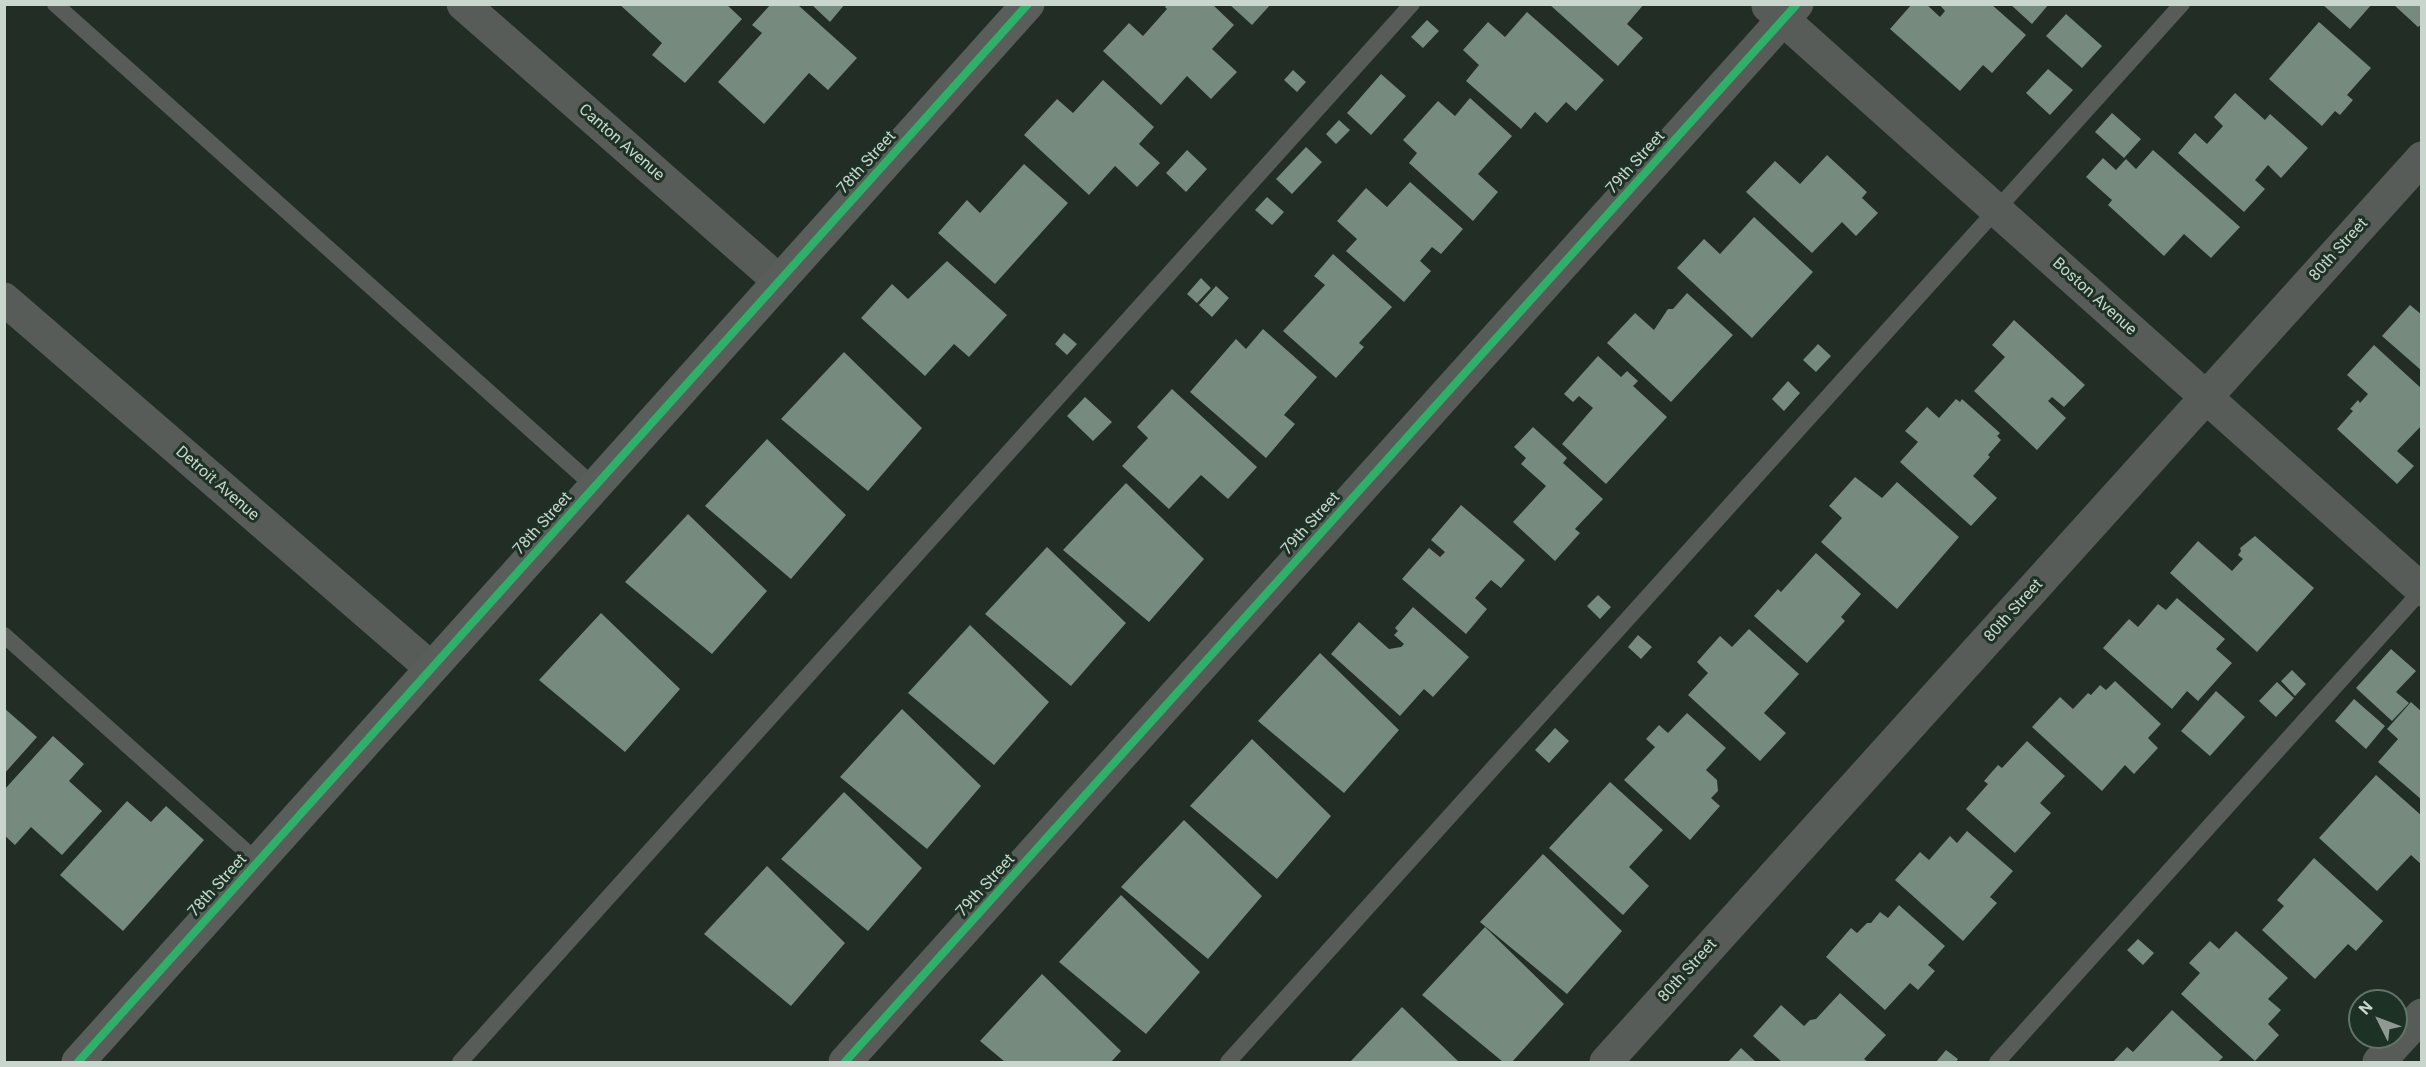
<!DOCTYPE html>
<style>
body{margin:0}
#map{position:relative;width:2426px;height:1067px;overflow:hidden;background:#222d25;font-family:Roboto,sans-serif}
canvas{display:block}
.frame{position:absolute;inset:0;border:6px solid #c9d6cd;pointer-events:none}
.north{position:absolute;left:2348px;top:989px;width:60px;height:60px;box-sizing:border-box;background:#1d3224;border:2px solid #627468;border-radius:50%;rotate:312deg;font-size:16px;font-weight:700;line-height:24px;text-align:center;color:#c9d6cd}
.north::after{content:'';display:block;margin:auto;width:21px;height:27px;background:#8f9b92;clip-path:polygon(50% 0,100% 100%,50% 72%,0 100%)}
</style>
<div id="map">
<canvas width="2426" height="1067"></canvas>
<div class="frame"></div>
<div class="north">N</div>
</div>
<script>
const ctx = document.querySelector('canvas').getContext('2d');
ctx.lineJoin = 'round';
function fillPath(path, color) {
  ctx.fillStyle = color;
  ctx.fill(path, 'evenodd');
}
function trace(path, color, width, dash) {
  ctx.strokeStyle = color;
  ctx.lineWidth = width;
  ctx.lineCap = dash ? 'butt' : 'round';
  ctx.setLineDash(dash || []);
  ctx.stroke(path);
}
function drawText(font, color, halo, rows, align = 'center') {
  ctx.font = font + ' Roboto,sans-serif';
  ctx.lineWidth = 6;
  ctx.setLineDash([]);
  ctx.textBaseline = 'middle';
  ctx.strokeStyle = halo;
  ctx.fillStyle = color;
  for (const [text, x, y, turn = 0] of rows) {
    ctx.save();
    ctx.translate(x, y);
    ctx.rotate((+turn || 0) * Math.PI / 180);
    ctx.textAlign = isNaN(turn) ? turn : align;
    if (halo) ctx.strokeText(text, 0, 0);
    ctx.fillText(text, 0, 0);
    ctx.restore();
  }
}
const building = new Path2D(`
 M619,4H726L742,19L685,83L652,55L662,43Z
 M771,4L798,5L857,58L828,90L809,73L764,124L718,82L762,33L752,25Z
 M811,4H845L830,22Z
 M1167,4H1212L1234,25L1212,49L1237,72L1211,99L1187,76L1161,105L1103,51L1129,23L1143,36L1167,9L1165,7Z
 M1229,4H1271L1252,25Z
 M1549,4H1644L1627,24L1643,38L1618,66Z
 M1912,4H1926L1940,17L1945,11L1939,4H1991L2026,35L1992,73L1983,65L1960,91L1890,29Z
 M2010,4H2049L2032,24Z
 M2322,4H2372L2350,29Z
 M2393,4H2422V24L2418,27Z
 M1527,12L1604,80L1576,111L1566,102L1547,123L1535,112L1521,129L1466,81L1479,65L1463,50L1488,22L1505,37Z
 M2066,14L2102,46L2082,68L2046,36Z
 M1427,20L1439,31L1423,48L1411,37Z
 M2319,22L2371,68L2347,95L2353,100L2340,115L2335,111L2322,126L2269,79Z
 M2048,69L2073,90L2050,115L2026,93Z
 M1293,70L1306,82L1297,92L1284,80Z
 M1381,74L1406,96L1371,135L1347,113Z
 M1103,80L1154,127L1139,144L1160,163L1137,187L1115,166L1089,195L1024,135L1057,99L1073,113Z
 M2235,93L2265,120L2270,114L2308,148L2281,178L2268,165L2255,180L2265,189L2244,212L2178,153L2195,133L2207,144L2223,126L2214,117Z
 M1470,98L1512,136L1478,174L1498,192L1473,221L1409,163L1417,153L1403,140L1438,101L1455,116Z
 M2112,113L2141,139L2124,158L2095,132Z
 M1339,120L1350,130L1336,144L1326,134Z
 M1306,147L1322,162L1292,194L1276,179Z
 M1187,150L1207,169L1186,192L1166,173Z
 M2153,150L2240,227L2211,258L2184,234L2164,256L2108,205L2112,200L2086,177L2103,158L2116,170L2126,159L2136,169Z
 M1827,155L1867,192L1862,198L1878,213L1856,236L1842,222L1812,253L1746,192L1775,161L1800,184Z
 M1024,164L1068,203L995,284L938,233L967,200L980,213Z
 M1410,182L1463,229L1441,254L1432,247L1420,261L1431,271L1404,302L1346,251L1357,239L1337,221L1366,188L1387,207Z
 M1267,197L1284,212L1272,225L1255,210Z
 M1754,217L1813,272L1752,338L1677,268L1704,239L1720,254Z
 M1333,254L1392,307L1359,343L1364,347L1336,378L1283,331L1325,285L1314,276Z
 M947,261L1007,315L969,357L954,344L925,376L861,318L892,284L908,299Z
 M1201,278L1211,288L1197,303L1187,294Z
 M1216,286L1229,298L1212,317L1199,305Z
 M1687,293L1733,335L1671,402L1607,343L1635,313L1654,330L1668,309H1673Z
 M2410,305L2422,315V371L2382,336Z
 M2014,320L2085,385L2064,407L2052,397L2048,401L2066,418L2037,450L1974,391L2005,357L1992,345Z
 M1263,329L1317,377L1284,415L1295,424L1266,458L1190,392L1236,339L1246,349Z
 M1064,333L1077,344L1067,355L1055,344Z
 M1818,344L1831,356L1816,372L1803,360Z
 M2374,345L2422,389V425L2397,451L2414,466L2397,484L2337,429L2353,411L2350,409L2358,400L2360,403L2368,394L2347,375Z
 M844,352L922,428L868,491L781,419Z
 M1598,356L1621,377L1627,371L1638,381L1633,386L1667,417L1606,484L1562,444L1593,408L1579,396L1573,402L1564,394Z
 M1788,381L1800,393L1784,411L1772,399Z
 M1172,389L1257,467L1228,499L1201,475L1169,509L1122,466L1148,438L1137,427Z
 M1085,397L1112,422L1093,441L1067,416Z
 M1956,399L1960,402L1962,399L2000,433L1997,436L2001,440L1988,455L1990,457L1973,476L1997,498L1971,526L1900,462L1918,442L1905,431L1927,407L1939,418Z
 M1533,427L1567,458L1563,463L1603,499L1575,529L1580,533L1555,561L1513,522L1546,486L1521,464L1526,458L1514,447Z
 M767,439L846,515L791,579L705,506Z
 M1855,477L1882,498L1897,482L1959,537L1897,609L1821,542L1842,518L1829,506Z
 M1126,483L1204,559L1149,622L1063,550Z
 M1461,505L1525,560L1501,588L1491,580L1475,598L1487,609L1466,634L1402,579L1429,548L1440,557L1445,552L1431,540Z
 M688,514L767,591L712,654L625,582Z
 M2255,536L2314,588L2257,652L2170,573L2198,541L2232,571L2243,559L2238,555L2241,551L2240,548Z
 M1047,547L1126,623L1071,686L985,614Z
 M1816,553L1861,594L1841,617L1845,621L1807,663L1754,616L1778,589L1781,592Z
 M1598,595L1611,607L1600,619L1587,606Z
 M2177,598L2225,639L2216,649L2232,663L2198,701L2187,691L2172,709L2103,648L2129,619L2138,627L2158,604L2166,610Z
 M1413,607L1469,657L1433,697L1424,689L1400,716L1331,654L1359,622L1389,649L1401,647L1404,644L1394,635L1398,631L1395,628Z
 M601,613L680,689L625,752L539,680Z
 M970,625L1049,702L994,765L908,693Z
 M1749,629L1799,674L1764,713L1786,733L1760,761L1688,695L1708,673L1697,662L1720,636L1732,647Z
 M1638,635L1652,647L1641,659L1628,647Z
 M2391,649L2416,671L2396,692L2409,703L2392,721L2356,688Z
 M1320,653L1399,730L1344,793L1258,721Z
 M2292,670L2306,684L2295,696L2281,681Z
 M2115,681L2161,724L2148,738L2158,748L2134,774L2125,765L2102,791L2032,727L2060,697L2073,709L2088,693L2091,695L2100,685L2106,690Z
 M2277,682L2294,698L2276,717L2259,701Z
 M2216,691L2245,717L2210,756L2181,731Z
 M2354,699L2385,726L2366,749L2335,721Z
 M2411,702L2422,712V800L2378,762L2398,739L2387,729Z
 M4,708L37,737L4,774Z
 M902,709L981,786L927,849L840,777Z
 M1687,713L1726,748L1706,770L1717,780L1718,791L1711,798L1720,806L1690,840L1624,780L1655,747L1646,739L1659,725L1668,733Z
 M1555,728L1569,741L1549,763L1535,750Z
 M53,736L84,764L69,781L102,811L62,855L31,827L15,845L4,835V790Z
 M1252,739L1331,816L1277,879L1190,806Z
 M2027,741L2065,776L2040,803L2051,813L2015,853L1966,809L1988,784L1984,781L1998,765L2002,768Z
 M2376,775L2422,816V865L2411,855L2377,891L2319,838Z
 M1610,782L1663,830L1629,867L1649,886L1623,915L1549,848Z
 M844,792L922,868L868,931L781,859Z
 M127,801L151,822L166,806L204,840L123,931L60,875Z
 M1184,820L1262,896L1208,959L1121,887Z
 M1967,831L2013,871L1990,897L1997,903L1963,941L1895,880L1920,852L1929,860L1950,836L1957,843Z
 M1543,854L1622,931L1567,994L1480,922Z
 M2314,858L2383,921L2356,951L2348,944L2315,979L2262,930L2284,906L2277,900Z
 M767,866L845,943L791,1006L704,934Z
 M1121,895L1200,972L1146,1034L1059,962Z
 M1899,905L1945,946L1928,965L1935,971L1918,990L1910,983L1885,1010L1826,957L1851,928L1857,933L1867,923H1871L1880,912L1888,918Z
 M1485,927L1564,1004L1512,1062H1503L1422,995Z
 M2236,931L2288,978L2268,999L2281,1010L2268,1024L2279,1035L2255,1061L2181,994L2200,973L2189,963L2210,941L2219,949Z
 M2138,939L2154,953L2143,965L2127,950Z
 M1042,974L1121,1051L1111,1062H1005L980,1041Z
 M1840,993L1886,1035L1864,1059L1868,1062H1782L1753,1036L1781,1005L1804,1026L1810,1020L1816,1019Z
 M1402,1007L1459,1062H1350Z
 M2172,1010L2223,1057L2218,1062H2113L2127,1047L2133,1052Z
 M1741,1048L1756,1062H1728Z
 M1946,1050L1958,1059L1956,1062H1936Z`);
const lane = new Path2D(`
 M55,4L595,487
 M4,635L258,862
 M460,1062L1412,4
 M1228,1062L2182,4
 M1997,1062L2422,590`);
const street = new Path2D(`
 M463,4L779,281
 M1768,6L2422,590
 M4,299L431,668
 M845,1062L1797,4
 M1606,1062L2422,158
 M2379,1062L2422,1015`);
const secondary = new Path2D(`
 M78,1062L1028,4`);
const cycleway = new Path2D(`
 M78,1062L1028,4
 M845,1062L1797,4`);
const streetNames = [
 ["Canton Avenue",621,143,41],
 ["78th Street",867,163,-48],
 ["79th Street",1636,163,-48],
 ["80th Street",2339,250,-48],
 ["Boston Avenue",2094,297,42],
 ["Detroit Avenue",217,484,41],
 ["78th Street",543,524,-48],
 ["79th Street",1311,524,-48],
 ["80th Street",2014,611,-48],
 ["78th Street",218,886,-48],
 ["79th Street",986,886,-48],
 ["80th Street",1688,971,-48]
];
fillPath(building, '#768a7d');
trace(lane, '#575c58', 16);
trace(street, '#575c58', 33);
trace(secondary, '#595e5b', 33);
trace(cycleway, '#2db169', 8);
drawText('16px', '#c9d6cd', '#1d3224', streetNames);
</script>
